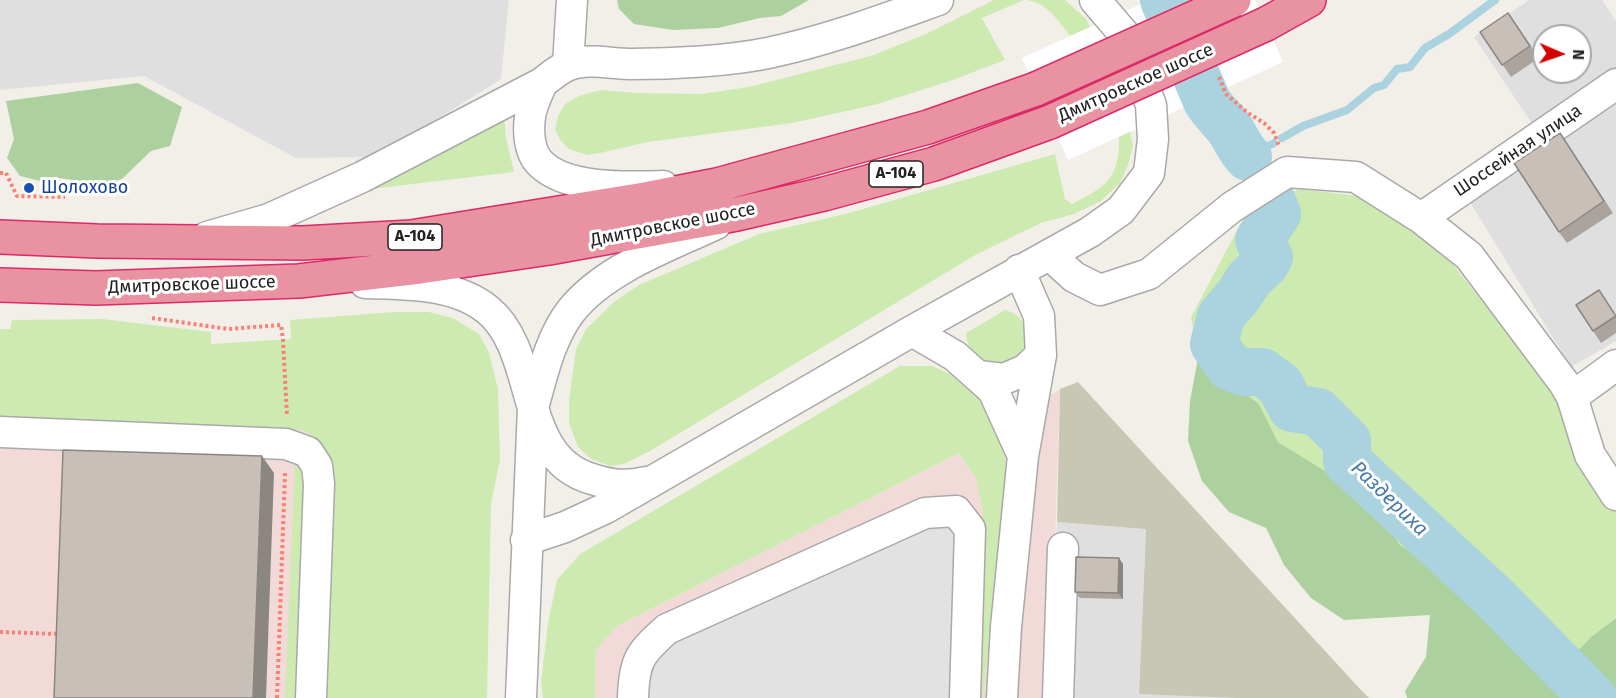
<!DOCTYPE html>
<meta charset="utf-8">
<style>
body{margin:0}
#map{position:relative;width:1616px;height:698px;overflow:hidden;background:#f2efe9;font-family:"Fira Sans",sans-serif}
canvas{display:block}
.north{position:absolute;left:1532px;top:24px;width:60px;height:60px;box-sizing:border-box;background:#fff;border:2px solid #a7a7a7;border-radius:50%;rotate:92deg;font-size:16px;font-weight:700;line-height:24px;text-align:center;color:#222}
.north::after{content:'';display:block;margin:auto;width:21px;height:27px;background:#d40000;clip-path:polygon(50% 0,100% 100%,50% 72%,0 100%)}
</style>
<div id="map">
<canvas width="1616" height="698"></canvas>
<div class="north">N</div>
</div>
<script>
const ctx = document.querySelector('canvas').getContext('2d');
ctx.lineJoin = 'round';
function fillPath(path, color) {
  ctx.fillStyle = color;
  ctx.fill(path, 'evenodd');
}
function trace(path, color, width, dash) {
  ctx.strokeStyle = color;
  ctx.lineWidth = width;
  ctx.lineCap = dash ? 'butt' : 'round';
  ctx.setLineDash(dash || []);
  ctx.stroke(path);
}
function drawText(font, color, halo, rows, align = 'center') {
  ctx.font = font + ' "Fira Sans",sans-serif';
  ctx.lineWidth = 6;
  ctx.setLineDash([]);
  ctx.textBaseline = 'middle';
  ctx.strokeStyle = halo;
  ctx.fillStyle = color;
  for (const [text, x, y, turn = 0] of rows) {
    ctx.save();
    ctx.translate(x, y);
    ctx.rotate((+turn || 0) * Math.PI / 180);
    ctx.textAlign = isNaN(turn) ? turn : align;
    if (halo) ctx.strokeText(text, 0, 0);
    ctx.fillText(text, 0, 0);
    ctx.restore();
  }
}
const residential = new Path2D(`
 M0,0H509L501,79L377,157L296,158L144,76L0,90Z
 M1529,0H1602L1616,21V69L1533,125L1474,37ZM1544,36H1580V72H1544Z
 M1616,101V341L1571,367L1468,199Z
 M1057,522L1146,528L1139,693L1235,698H1050Z`);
const commercial = new Path2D(`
 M1060,389L1050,698H595L596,650L617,626L959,453Z
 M0,414L338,425L323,698H0Z`);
const construction = new Path2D(`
 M1078,382L1360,689L1369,698H1235L1139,694L1146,529L1057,522L1060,389Z`);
const grass = new Path2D(`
 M994,0H1024L982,18L1005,60L950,81L874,105L792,123L648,142L600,153L587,155L569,149L560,140L555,129L558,116L565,104L579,96L601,90L637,93L701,94L749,87L874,55L928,33Z
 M1027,0H1065L1086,19L1090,27L1070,36C1058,20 1048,4 1027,0Z
 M504,116L506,138L514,172L362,190Z
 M1130,132L1133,147L1128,165L1120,183L1101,201L1074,214L1041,223L977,254L650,451L624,464L610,466L591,459L578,447L569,423V400L576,349L586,329L615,301L639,285L759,234L849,213L1055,154L1065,199L1072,204C1107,186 1120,178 1119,136Z
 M1300,189L1358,196L1441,249L1549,387L1597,484L1616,511V618L1591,637L1563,666L1528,642L1487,624L1468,587L1400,545L1379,512L1348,485L1278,442L1259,404L1198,358L1191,317L1249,208Z
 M1005,310C1013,312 1019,316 1023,323C1045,364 970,390 966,333Z
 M394,312H429L453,318L479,334L489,353L498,389L500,460L491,504L487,698H323L330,463C325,444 320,441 304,430L0,418V329H10L12,320L102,319L211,332V344L291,339L290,320Z
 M900,366H932L966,381L982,402L994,423L1005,459V488L983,698H974L983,511L976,478L959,453L617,626L596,650L595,698H543L541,682L548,623L557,580L580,554Z
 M295,462L300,467L304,477L295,698H285Z`);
const forest = new Path2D(`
 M617,0H809L781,16L760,18L718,28L673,30L634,24L619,9Z
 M138,83L182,107L170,146L151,151L122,179L103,185L60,178L40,181L20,176L7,158L14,139L6,101Z
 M1198,358L1259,404L1278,442L1348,485L1379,512L1400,545L1468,587L1487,624L1528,642L1563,666L1591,637L1616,618V698H1407L1405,691L1426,657L1430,615L1344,620L1311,598L1284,565L1266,528L1229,512L1202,481L1188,441L1190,401Z`);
const parking = new Path2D(`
 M916,525L959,526L953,698H642L643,671L673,637Z`);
const pier = new Path2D(`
 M1150,0H1255L1283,62L1068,160L1022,58Z`);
const stream = new Path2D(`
 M1282,138L1303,126L1347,110L1374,88L1384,85L1397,69L1410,67L1425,48L1449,34L1495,0
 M1248,157L1274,143`);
const river = new Path2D(`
 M1164,0L1207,101C1213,111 1222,119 1229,128C1236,138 1239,148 1248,157
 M1269,194L1277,214L1259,240L1269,257L1265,264L1249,279L1239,295L1221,316L1214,344L1230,367L1244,372H1262L1280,385L1292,408L1318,412L1347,441V461L1496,599L1593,698`);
const path = new Path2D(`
 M1219,77L1226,94L1248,113L1264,123L1274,133L1279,146
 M0,173H6L17,196L65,197
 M152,318L228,329L281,325L283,340L287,416
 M0,632L59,634
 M277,698L285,473`);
const minor = new Path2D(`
 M568,65L572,0
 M542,83C538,93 531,106 530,117C528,131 529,151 539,162C565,190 627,187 663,186
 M1421,218L1616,84
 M207,237L269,219L362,177L542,83C550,77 560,68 569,65C588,58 612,64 632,64C673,64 729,61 768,53C826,41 882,20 938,0
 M1050,255L1074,277L1100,290L1149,274L1232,207L1287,172L1356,177L1421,218L1469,256L1564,383L1572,397L1590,455L1616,495
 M365,283C406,284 455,283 488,310C540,353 517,458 592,479C611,485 626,487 646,482
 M912,331L955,356L993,390L1023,456
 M978,376L1004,379L1025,370L1041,355
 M1572,397L1616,365
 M0,432L286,444L308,452L317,466L319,484L311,698
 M526,540L565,527L606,508L912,331L1090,232L1121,210L1149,173L1153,139L1151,105L1124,34L1095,0
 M521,698L533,408C542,376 550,338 571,311C604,269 669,246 716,224
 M633,698C634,660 640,653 667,629L925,513L956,511L970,529L965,698
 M1002,698L1006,627L1023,456L1041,355L1039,316L1019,270
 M1058,698L1063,548`);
const highway = new Path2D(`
 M1266,24L1309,0
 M0,237L97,241L303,243L411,237L645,199L717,185L928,127L1036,89
 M0,285L96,288L299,281L420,267L549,248L737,214L824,194L934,164L1050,122`);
const highwayBridge = new Path2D(`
 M1036,89L1234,0
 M1050,122L1266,24`);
const wall = new Path2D(`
 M1508,13L1539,58L1511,77L1480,32Z
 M1568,145L1613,213L1567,243L1559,232Z
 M1576,305L1616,315V333L1601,343Z
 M1123,564V599L1080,598L1075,592Z`);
const shadedWall = new Path2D(`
 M262,456L274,473L266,698H253Z
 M1119,558L1123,564V599L1118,593Z`);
const building = new Path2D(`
 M1508,13L1530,46L1502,65L1480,32Z
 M1560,133L1604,201L1559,232L1514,163Z
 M1599,290L1616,316L1593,331L1576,305Z
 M63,450L262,456L253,698H54Z
 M1076,557L1119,558L1118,593L1075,592Z`);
const markers = [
 [29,188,6,"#1a4fb4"]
];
const shields = [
 [896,174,54],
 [415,237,54]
];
const shieldNames = [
 ["А-104",896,174],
 ["А-104",415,237]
];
const streetNames = [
 ["Дмитровское шоссе",1136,83,-24],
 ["Шоссейная улица",1518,151,-34],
 ["Дмитровское шоссе",673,225,-11],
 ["Дмитровское шоссе",192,285,-2]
];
const transitNames = [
 ["Шолохово",41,188]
];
const waterNames = [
 ["Раздериха",1389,499,44]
];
fillPath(residential, '#e0dfdf');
fillPath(commercial, '#f2dad9');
fillPath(construction, '#c7c7b4');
fillPath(grass, '#cdebb0');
fillPath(forest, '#add19e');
fillPath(parking, '#e2e2e2');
fillPath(pier, '#fff');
trace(stream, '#aad3df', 8);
trace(river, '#aad3df', 48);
trace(minor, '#a9a9a9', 33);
trace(highway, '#dc2a67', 36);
trace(path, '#fa8072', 4, [3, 3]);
trace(minor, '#fff', 30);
trace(highway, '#e892a2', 33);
trace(highwayBridge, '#dc2a67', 36, []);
trace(highwayBridge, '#e892a2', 33);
fillPath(wall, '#aba49e');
fillPath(shadedWall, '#8b8681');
fillPath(building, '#c7bfb8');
trace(building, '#8b8681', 1.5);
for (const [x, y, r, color] of markers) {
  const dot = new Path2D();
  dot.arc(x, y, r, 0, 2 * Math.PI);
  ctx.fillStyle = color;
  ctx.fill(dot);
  trace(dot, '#fff', 2);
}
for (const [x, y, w] of shields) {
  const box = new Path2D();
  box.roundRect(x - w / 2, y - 13, w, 26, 4.5);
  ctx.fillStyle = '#fff';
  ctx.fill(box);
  trace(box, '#222', 1.5);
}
drawText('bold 16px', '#222', null, shieldNames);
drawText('18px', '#222', '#fff', streetNames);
drawText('18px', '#164399', '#fff', transitNames, 'left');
drawText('italic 20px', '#4a7aab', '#fff', waterNames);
</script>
